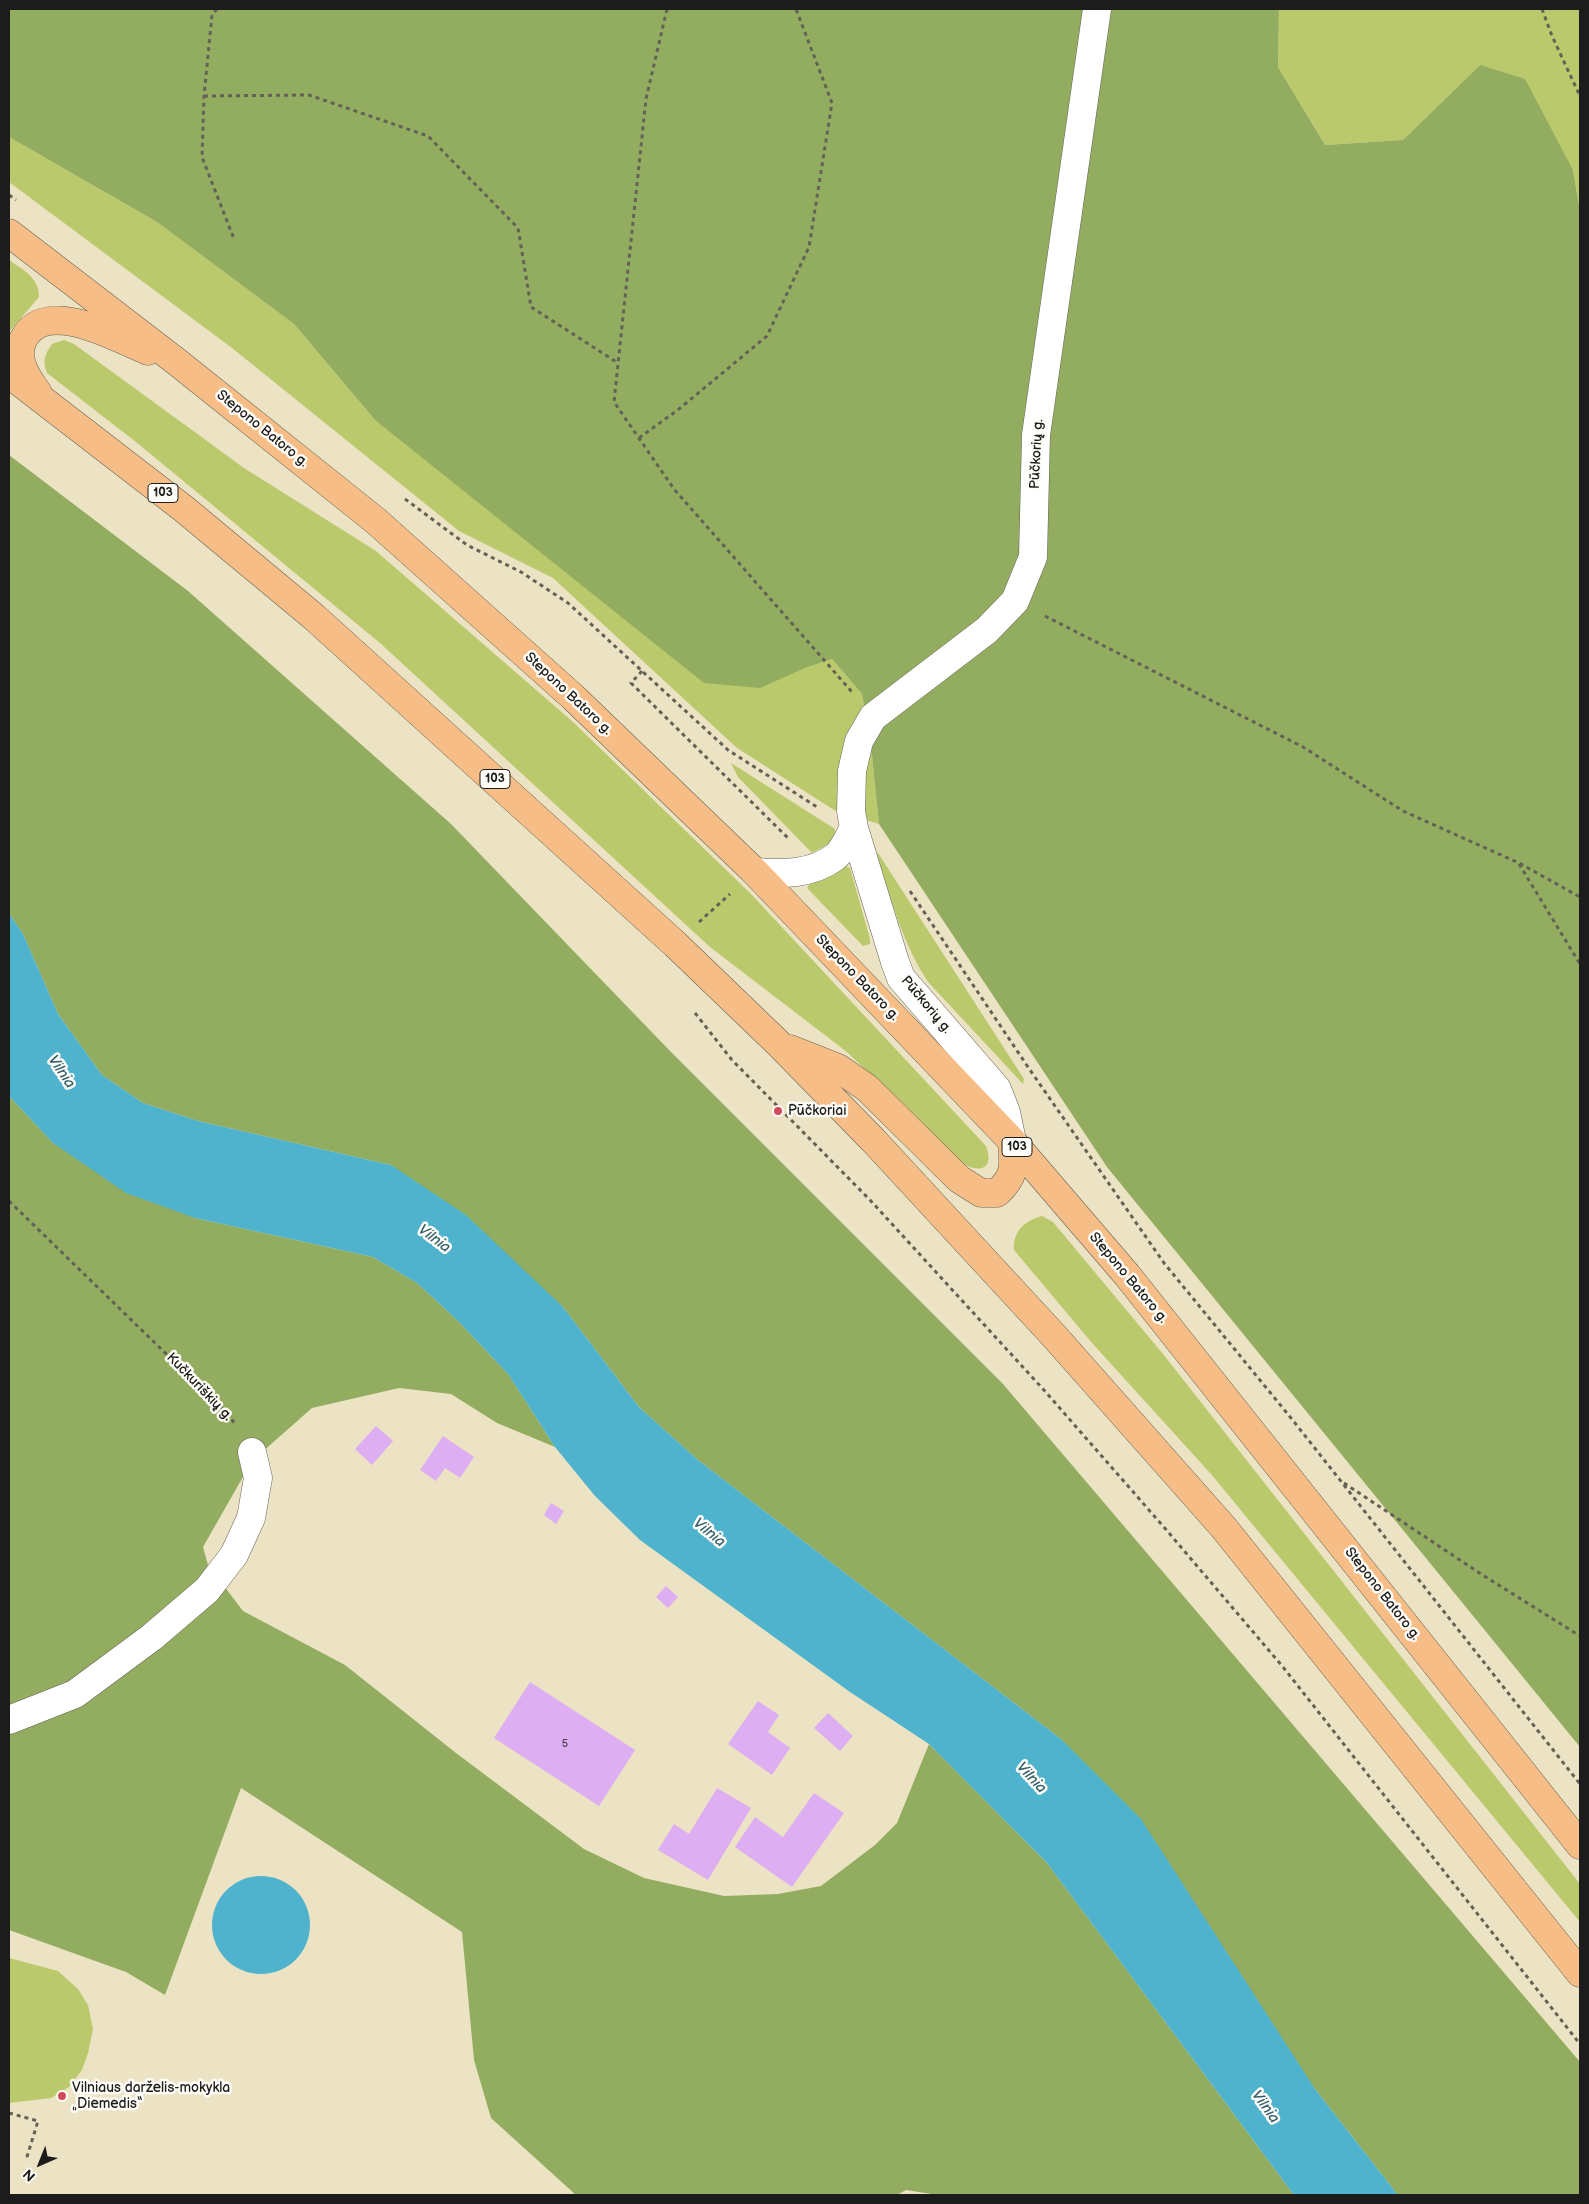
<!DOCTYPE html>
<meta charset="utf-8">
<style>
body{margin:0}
#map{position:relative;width:1589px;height:2204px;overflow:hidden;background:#ebe3c3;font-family:"Balsamiq Sans",sans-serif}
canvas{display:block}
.frame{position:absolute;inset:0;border:10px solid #1c1c1c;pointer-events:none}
.north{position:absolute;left:15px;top:2139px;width:50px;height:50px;-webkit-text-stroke:4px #fdfcf7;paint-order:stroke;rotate:224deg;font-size:14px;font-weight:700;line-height:20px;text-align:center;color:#1c1c1c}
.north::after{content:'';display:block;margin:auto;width:18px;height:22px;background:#1c1c1c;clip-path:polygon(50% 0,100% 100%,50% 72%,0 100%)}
</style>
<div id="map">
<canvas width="1589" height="2204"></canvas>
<div class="frame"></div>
<div class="north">N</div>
</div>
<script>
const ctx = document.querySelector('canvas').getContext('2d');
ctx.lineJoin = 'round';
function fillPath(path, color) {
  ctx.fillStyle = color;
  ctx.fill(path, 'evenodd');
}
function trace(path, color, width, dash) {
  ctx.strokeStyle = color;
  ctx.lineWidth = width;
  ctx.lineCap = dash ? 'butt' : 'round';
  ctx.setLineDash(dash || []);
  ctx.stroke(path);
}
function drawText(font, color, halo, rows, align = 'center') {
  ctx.font = font + ' "Balsamiq Sans",sans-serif';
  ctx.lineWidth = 5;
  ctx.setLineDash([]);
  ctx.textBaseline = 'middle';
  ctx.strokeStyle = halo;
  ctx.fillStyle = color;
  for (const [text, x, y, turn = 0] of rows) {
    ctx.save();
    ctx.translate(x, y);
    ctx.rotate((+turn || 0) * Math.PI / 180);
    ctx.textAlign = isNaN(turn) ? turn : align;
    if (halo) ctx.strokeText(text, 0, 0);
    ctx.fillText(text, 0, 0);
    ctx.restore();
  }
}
const green = new Path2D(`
 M1279,9H1580V211L1573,170L1480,65L1403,140L1325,145L1278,67Z
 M9,137L157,222L294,324L375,420L805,668L832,659L862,694L871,746L879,824L834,810L737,748L553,578L459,531L232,348L9,182Z
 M9,260C23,270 39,277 39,297L9,332Z
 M64,340L74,344L244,468L376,551L573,722L751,894L986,1146C996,1173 974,1173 958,1160L847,1052L710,947L380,643L136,442L47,373C42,361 45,354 52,344Z
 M731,763L835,829V835L828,844L812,853L738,777Z
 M878,853L1024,1079L1023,1084L929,983C903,946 891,897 876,855Z
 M846,866L850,868L870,939V944L863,946L807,888L811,881Z
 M1042,1216L1053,1222L1163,1354L1580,1884V1922L1211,1474L1092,1343L1014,1250C1013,1230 1025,1221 1042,1216Z
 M9,1958L58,1971L78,1989L88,2005L93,2029L88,2053L82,2070L69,2087L51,2098L9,2103Z`);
const forest = new Path2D(`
 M9,9H1279L1278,67L1325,145L1403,140L1480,65L1525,79L1573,170L1580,211V1747L1107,1167L879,824L871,746L862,694L832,659L805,668L760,688L704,683L375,420L294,324L157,222L9,137Z
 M9,455L188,591L451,824L671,1052L1003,1384L1580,2062V2195H1398L1315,2089L1061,1739L698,1460L639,1407L563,1307L391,1165L198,1121L143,1103L102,1075L58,1014L23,934L9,913Z
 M9,1096L53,1143L195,1218L373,1257L417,1283L457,1320L508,1374L555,1447L497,1423L451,1394L399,1388L312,1408L252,1461L203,1547L208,1565L243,1611L345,1665L456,1753L584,1849L644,1878L724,1896L778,1894L821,1886L875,1845L897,1823L929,1744L1047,1863L1294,2195H938L906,2190L897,2195H576L491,2118L474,2060L462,1932L241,1788L165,1995L126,1972L9,1930Z`);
const water = new Path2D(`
 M9,913L23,934L58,1014L102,1075L143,1103L198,1121L391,1165L466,1215L563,1307L639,1407L698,1460L1061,1739L1141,1819L1315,2089L1398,2195H1294L1047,1863L929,1744L850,1692L640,1540L595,1496L555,1447L508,1374L457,1320L417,1283L373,1257L195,1218L126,1193L53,1143L9,1096Z
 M212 1925a49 49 0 1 1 98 0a49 49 0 1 1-98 0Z`);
const building = new Path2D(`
 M376,1426L393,1441L372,1465L355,1449Z
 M443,1436L474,1457L460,1478L445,1468L436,1481L420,1470Z
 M551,1503L564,1511L556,1524L544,1515Z
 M666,1586L678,1597L668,1608L656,1597Z
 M530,1682L635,1750L599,1806L494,1738Z
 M758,1701L779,1715L768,1732L790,1748L772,1775L728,1744Z
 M828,1713L853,1736L840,1751L814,1728Z
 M717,1788L751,1808L708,1880L658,1850L674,1824L689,1834Z
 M814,1793L844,1813L792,1887L735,1847L755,1817L783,1837Z`);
const path = new Path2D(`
 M217,9L212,15L204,96L202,157L234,239
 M667,9L646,99L614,402L674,489L852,692
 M1542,9L1552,36L1580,96
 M204,96L309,95L428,136L518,228L531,307L618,363
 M9,195L16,200
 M639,438L679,409L767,336L809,247L832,103L796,9
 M405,499L467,545L521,572L568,603L728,750L817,807
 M1045,616L1303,747L1403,811L1519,863L1580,897
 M642,671L631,683L789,839
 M1519,864L1580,964
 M910,891L1030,1070L1164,1263L1291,1418L1580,1784
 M699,922L730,894
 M695,1013L732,1060L870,1200L1043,1389L1163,1526L1283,1667L1580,2044
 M9,1201L228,1414L235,1424
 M1344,1483L1481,1574L1580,1636
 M9,2113L38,2121L26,2160`);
const street = new Path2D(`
 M755,872C782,874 811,875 835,857C843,851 849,836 854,828
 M1012,1141L1006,1112L997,1089L901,978L895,962L854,828L851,811L852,771L859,741L873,717L987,630L1015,601L1033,557L1036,435L1097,9
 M9,1720L75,1694L152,1637L207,1590L234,1555L251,1518L258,1478L252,1452`);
const primary = new Path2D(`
 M9,233L177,362L376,521L573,697L755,872L1012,1141L1127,1275L1580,1845
 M9,374L184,509L314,617L675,944L780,1045L874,1141L1055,1337L1224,1528L1580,1973
 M38,393C27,378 14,359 23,340C45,296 116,338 148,351
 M790,1049L838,1068L867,1088L959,1179L981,1193H997C1016,1176 1014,1165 1012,1141`);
const markers = [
 [778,1111,5,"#d1495b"],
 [62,2096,5,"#d1495b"]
];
const numberNames = [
 ["5",565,1744]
];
const shields = [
 [163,493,30],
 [495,779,30],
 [1017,1147,30]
];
const shieldNames = [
 ["103",163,493],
 ["103",495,779],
 ["103",1017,1147]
];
const streetNames = [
 ["Stepono Batoro g.",262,429,39],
 ["Pūčkorių g.",1037,454,-87],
 ["Stepono Batoro g.",568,694,43],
 ["Stepono Batoro g.",857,978,46],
 ["Pūčkorių g.",926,1005,50],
 ["Stepono Batoro g.",1128,1278,50],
 ["Kučkuriškių g.",199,1387,46],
 ["Stepono Batoro g.",1382,1594,52]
];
const poiNames = [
 ["Pūčkoriai",788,1111],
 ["Vilniaus darželis-mokykla",72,2088],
 ["„Diemedis“",72,2104]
];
const waterNames = [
 ["Vilnia",61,1072,56],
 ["Vilnia",434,1239,37],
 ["Vilnia",709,1533,39],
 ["Vilnia",1031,1778,47],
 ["Vilnia",1265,2107,54]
];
fillPath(green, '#bac96c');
fillPath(forest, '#93ad60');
fillPath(water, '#4fb3ce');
fillPath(building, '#deaef3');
trace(street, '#646256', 29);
trace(primary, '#646256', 29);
trace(path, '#646256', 3, [4, 4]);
trace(street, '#fff', 28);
trace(primary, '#f6be86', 28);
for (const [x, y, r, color] of markers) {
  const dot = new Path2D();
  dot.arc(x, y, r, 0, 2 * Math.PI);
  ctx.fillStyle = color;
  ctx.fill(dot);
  trace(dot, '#fdfcf7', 2);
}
drawText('11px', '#4c4052', null, numberNames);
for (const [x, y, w] of shields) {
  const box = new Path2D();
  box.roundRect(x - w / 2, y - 9.5, w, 19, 4);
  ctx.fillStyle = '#fdfcf7';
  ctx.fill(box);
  trace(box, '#1c1c1c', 1);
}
drawText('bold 12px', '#1c1c1c', null, shieldNames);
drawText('14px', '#1c1c1c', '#fdfcf7', streetNames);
drawText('14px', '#1c1c1c', '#fdfcf7', poiNames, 'left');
drawText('italic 15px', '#33606c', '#fdfcf7', waterNames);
</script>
